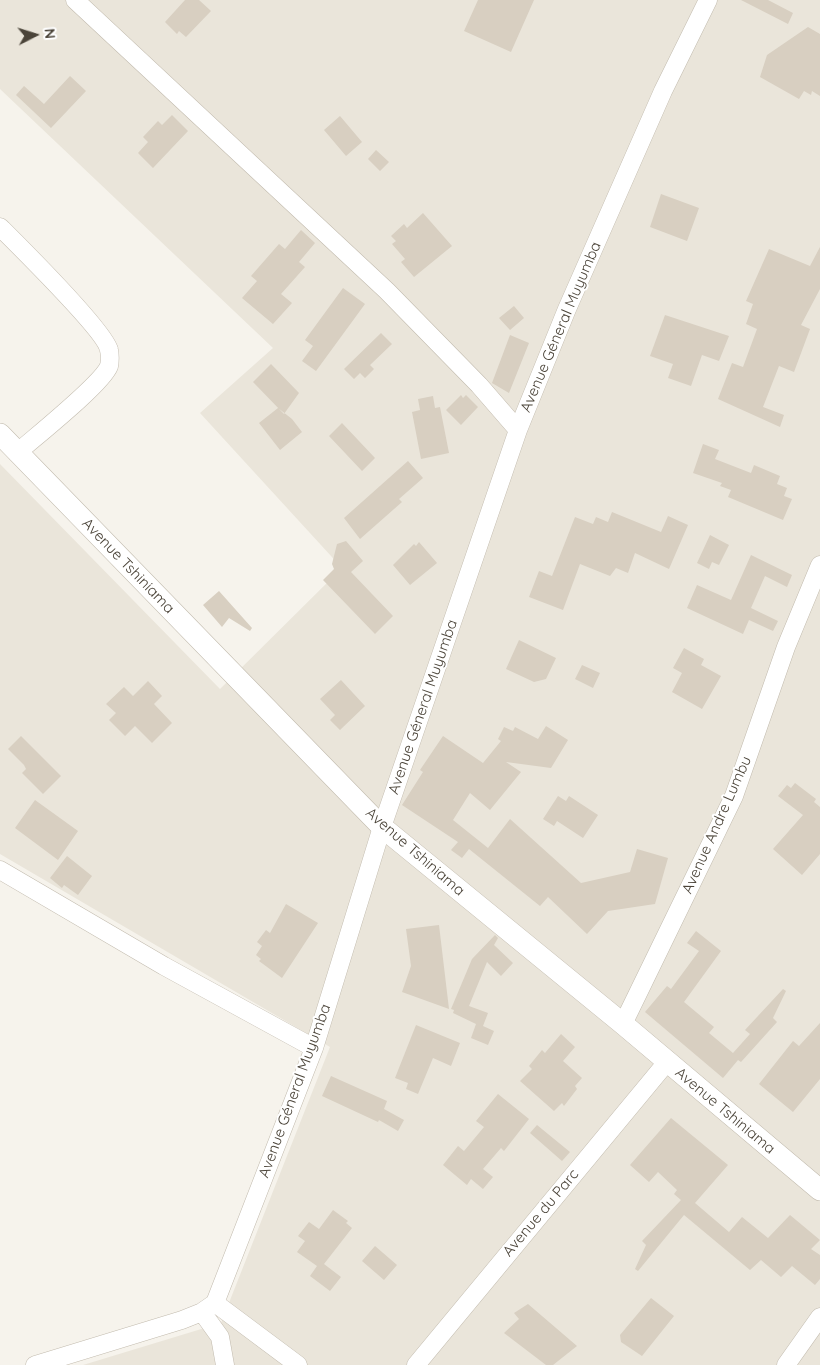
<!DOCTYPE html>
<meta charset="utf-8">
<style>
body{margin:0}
#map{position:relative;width:820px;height:1365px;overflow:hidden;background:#f6f3ec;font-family:Quicksand,sans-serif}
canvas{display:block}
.north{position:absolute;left:10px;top:10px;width:50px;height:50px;-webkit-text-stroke:4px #fff;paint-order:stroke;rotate:85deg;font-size:14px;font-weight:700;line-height:20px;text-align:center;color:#4b4439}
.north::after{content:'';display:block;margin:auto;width:18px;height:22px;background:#4b4439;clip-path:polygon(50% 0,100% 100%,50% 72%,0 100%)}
</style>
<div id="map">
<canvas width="820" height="1365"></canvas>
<div class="north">N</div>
</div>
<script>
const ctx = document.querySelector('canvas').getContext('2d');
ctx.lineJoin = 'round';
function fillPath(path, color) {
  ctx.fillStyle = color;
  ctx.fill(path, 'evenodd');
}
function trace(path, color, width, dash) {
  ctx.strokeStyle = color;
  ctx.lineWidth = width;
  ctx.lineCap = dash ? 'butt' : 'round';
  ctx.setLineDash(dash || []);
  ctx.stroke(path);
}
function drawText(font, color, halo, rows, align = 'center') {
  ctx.font = font + ' Quicksand,sans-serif';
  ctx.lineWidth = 4;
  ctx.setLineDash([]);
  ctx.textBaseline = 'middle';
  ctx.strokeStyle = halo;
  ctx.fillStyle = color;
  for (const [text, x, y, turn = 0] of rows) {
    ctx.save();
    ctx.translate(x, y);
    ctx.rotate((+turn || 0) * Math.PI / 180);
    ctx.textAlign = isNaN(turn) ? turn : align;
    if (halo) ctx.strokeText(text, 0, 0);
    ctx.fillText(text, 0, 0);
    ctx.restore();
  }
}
const residential = new Path2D(`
 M0,0H820V1365H83L221,1323L330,1047L0,854V464L220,689L342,568L200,413L273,348L0,89Z`);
const building = new Path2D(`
 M185,0H199L211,11L186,37L179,31L177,34L165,22Z
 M478,0H534L511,52L464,31Z
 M741,0H768L793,13L788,24Z
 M808,27L820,34V96L812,91L811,95L804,91L799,99L760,77L767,55Z
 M70,76L86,91L51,128L16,95L24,86L44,104Z
 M172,115L188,131L153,168L138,153L148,142L143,137L158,121L162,125Z
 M340,116L362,142L346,156L324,130Z
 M376,150L389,162L380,171L368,159Z
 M661,194L699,208L687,241L650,227Z
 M423,213L452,246L414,277L401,262L405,259L392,244L396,241L391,236L404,224L407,228Z
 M301,230L315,243L299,262L305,267L281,294L292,303L273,324L242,298L257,281L251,276L279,244L285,249Z
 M820,247V289L801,325L810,329L794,372L779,366L763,407L784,415L780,427L718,399L732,363L743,367L757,329L746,324L753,304L746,301L769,249L810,266Z
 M343,288L365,304L316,371L302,361L313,346L305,340Z
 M514,306L524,318L510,330L499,318Z
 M665,315L729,336L719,361L702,355L691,386L668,378L673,364L650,356Z
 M381,333L392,344L370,365L374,369L365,378L360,373L354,379L344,369Z
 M510,335L529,343L509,393L492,383Z
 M271,364L299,393L284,414L253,382Z
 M461,395L463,398L466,395L478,407L461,425L446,410Z
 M433,396L435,408L440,407L449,453L421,459L412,412L420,410L418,399Z
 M278,408L292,419L302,432L280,450L259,423Z
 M342,423L375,458L362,471L329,436Z
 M703,444L719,450L715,459L751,473L754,465L780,476L777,484L787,488L784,496L792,499L783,520L728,497L731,490L720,486L722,483L693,473Z
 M408,461L423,478L399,499L402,502L360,539L344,518Z
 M612,512L661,532L668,516L688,525L669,569L635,553L628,573L616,568L610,576L580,564L563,610L529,597L539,571L552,576L575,517L593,524L596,517L608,522Z
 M710,535L729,545L719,565L712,562L709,569L697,563Z
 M346,541L363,561L351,572L393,616L375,634L323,580L334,569L332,564L337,544Z
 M419,542L437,563L410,585L393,565L414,544L416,546Z
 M751,555L792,575L787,587L765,576L751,608L778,621L773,631L749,620L743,634L687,608L697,585L731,600Z
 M219,591L252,628L250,631L229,618L222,627L203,605Z
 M519,640L556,658L546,679L534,682L506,669Z
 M684,648L704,659L701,665L721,676L702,709L672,692L682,673L673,668Z
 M582,665L600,673L593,688L575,679Z
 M341,680L365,706L340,730L330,720L335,715L320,699Z
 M148,681L162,696L154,704L172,723L152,743L135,726L125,736L109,720L116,713L106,704L124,687L133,696Z
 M546,726L568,740L551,768L506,762L521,772L490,810L470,793L453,820L488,848L510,819L581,883L630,872L637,849L668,858L655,904L608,911L587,934L548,897L540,906L469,849L462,858L451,850L458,842L402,805L423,772L420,770L443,736L483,763L501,741L498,739L504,727L513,731L515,727L538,739Z
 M21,736L61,776L43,794L22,773L26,769L24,765L8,749Z
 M795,783L816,799L814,802L820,807V854L802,875L773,849L803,815L778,796L787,785L791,788Z
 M558,796L566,801L569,796L598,815L583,838L557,821L554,826L543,819Z
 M35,800L78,831L58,860L15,828Z
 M67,856L92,876L78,895L64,885L62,888L50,878Z
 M286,904L318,923L282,978L259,961L261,959L256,955L262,946L257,942L266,930L270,933Z
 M439,925L449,1009L402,992L411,966L406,929Z
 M696,931L721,951L684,1002L714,1027L709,1033L733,1053L750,1034L745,1030L783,989L786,991L773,1018L777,1022L741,1062L738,1060L723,1078L645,1012L667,986L671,989L699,951L687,943Z
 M495,935L498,938L494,945L513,963L501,976L487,962L469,1006L488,1013L483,1026L494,1031L488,1045L471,1038L476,1024L453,1013L454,1010L451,1009L472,959Z
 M820,1023V1079L793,1112L759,1084L793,1041L799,1046Z
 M416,1025L460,1043L451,1066L433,1058L418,1094L406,1089L408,1083L395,1078Z
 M561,1034L575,1047L563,1061L582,1078L575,1086L577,1089L564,1106L562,1103L554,1111L520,1081L532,1069L529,1066L542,1050L545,1053Z
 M331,1076L387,1101L384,1109L404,1120L398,1131L379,1120L378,1122L322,1096Z
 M498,1094L529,1119L504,1151L501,1148L483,1169L493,1177L483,1189L471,1179L467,1185L443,1165L458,1146L464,1151L484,1127L476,1121Z
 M671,1118L728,1165L695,1203L729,1232L742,1217L768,1238L790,1215L820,1240L811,1249L820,1255V1279L815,1285L792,1266L781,1277L761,1260L750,1270L684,1215L638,1271L635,1269L646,1245L642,1241L681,1200L674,1194L677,1190L658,1172L649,1182L630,1165Z
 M537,1125L570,1152L562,1161L530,1133Z
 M333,1210L348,1221L346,1223L352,1228L324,1264L341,1277L330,1291L310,1276L317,1266L297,1252L305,1241L298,1236L309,1222L319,1229Z
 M375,1246L397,1265L384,1280L362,1261Z
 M651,1298L674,1316L642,1356L621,1342L620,1335Z
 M528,1304L577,1346L553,1365H546L504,1333L519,1319L514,1313Z`);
const minor = new Path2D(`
 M75,0L387,291L479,385L518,430
 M0,227C18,245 106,332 109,350C110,354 110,362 109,366C102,384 35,437 17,453
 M0,870L164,966L314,1048
 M623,1024L734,796L786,647L820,565
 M215,1303L298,1365
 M202,1312L220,1337L225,1365
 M35,1365L182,1320L202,1312L215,1303L314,1048L382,827L518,430L567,309L663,91L708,0
 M416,1365L667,1062
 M786,1365L820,1317`);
const tertiary = new Path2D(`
 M0,434L382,827L623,1024L820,1190`);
const streetNames = [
 ["Avenue Géneral Muyumba",561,327,-67],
 ["Avenue Tshiniama",128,566,46],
 ["Avenue Géneral Muyumba",423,707,-71],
 ["Avenue Andre Lumbu",717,825,-66],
 ["Avenue Tshiniama",415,852,41],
 ["Avenue Géneral Muyumba",295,1091,-70],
 ["Avenue Tshiniama",725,1111,40],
 ["Avenue du Parc",541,1213,-50]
];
fillPath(residential, '#eae5da');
fillPath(building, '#d8cfc1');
trace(minor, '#c2bbae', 19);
trace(tertiary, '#c2bbae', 22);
trace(minor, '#fff', 18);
trace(tertiary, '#fff', 21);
drawText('15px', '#4b4439', '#fff', streetNames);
</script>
